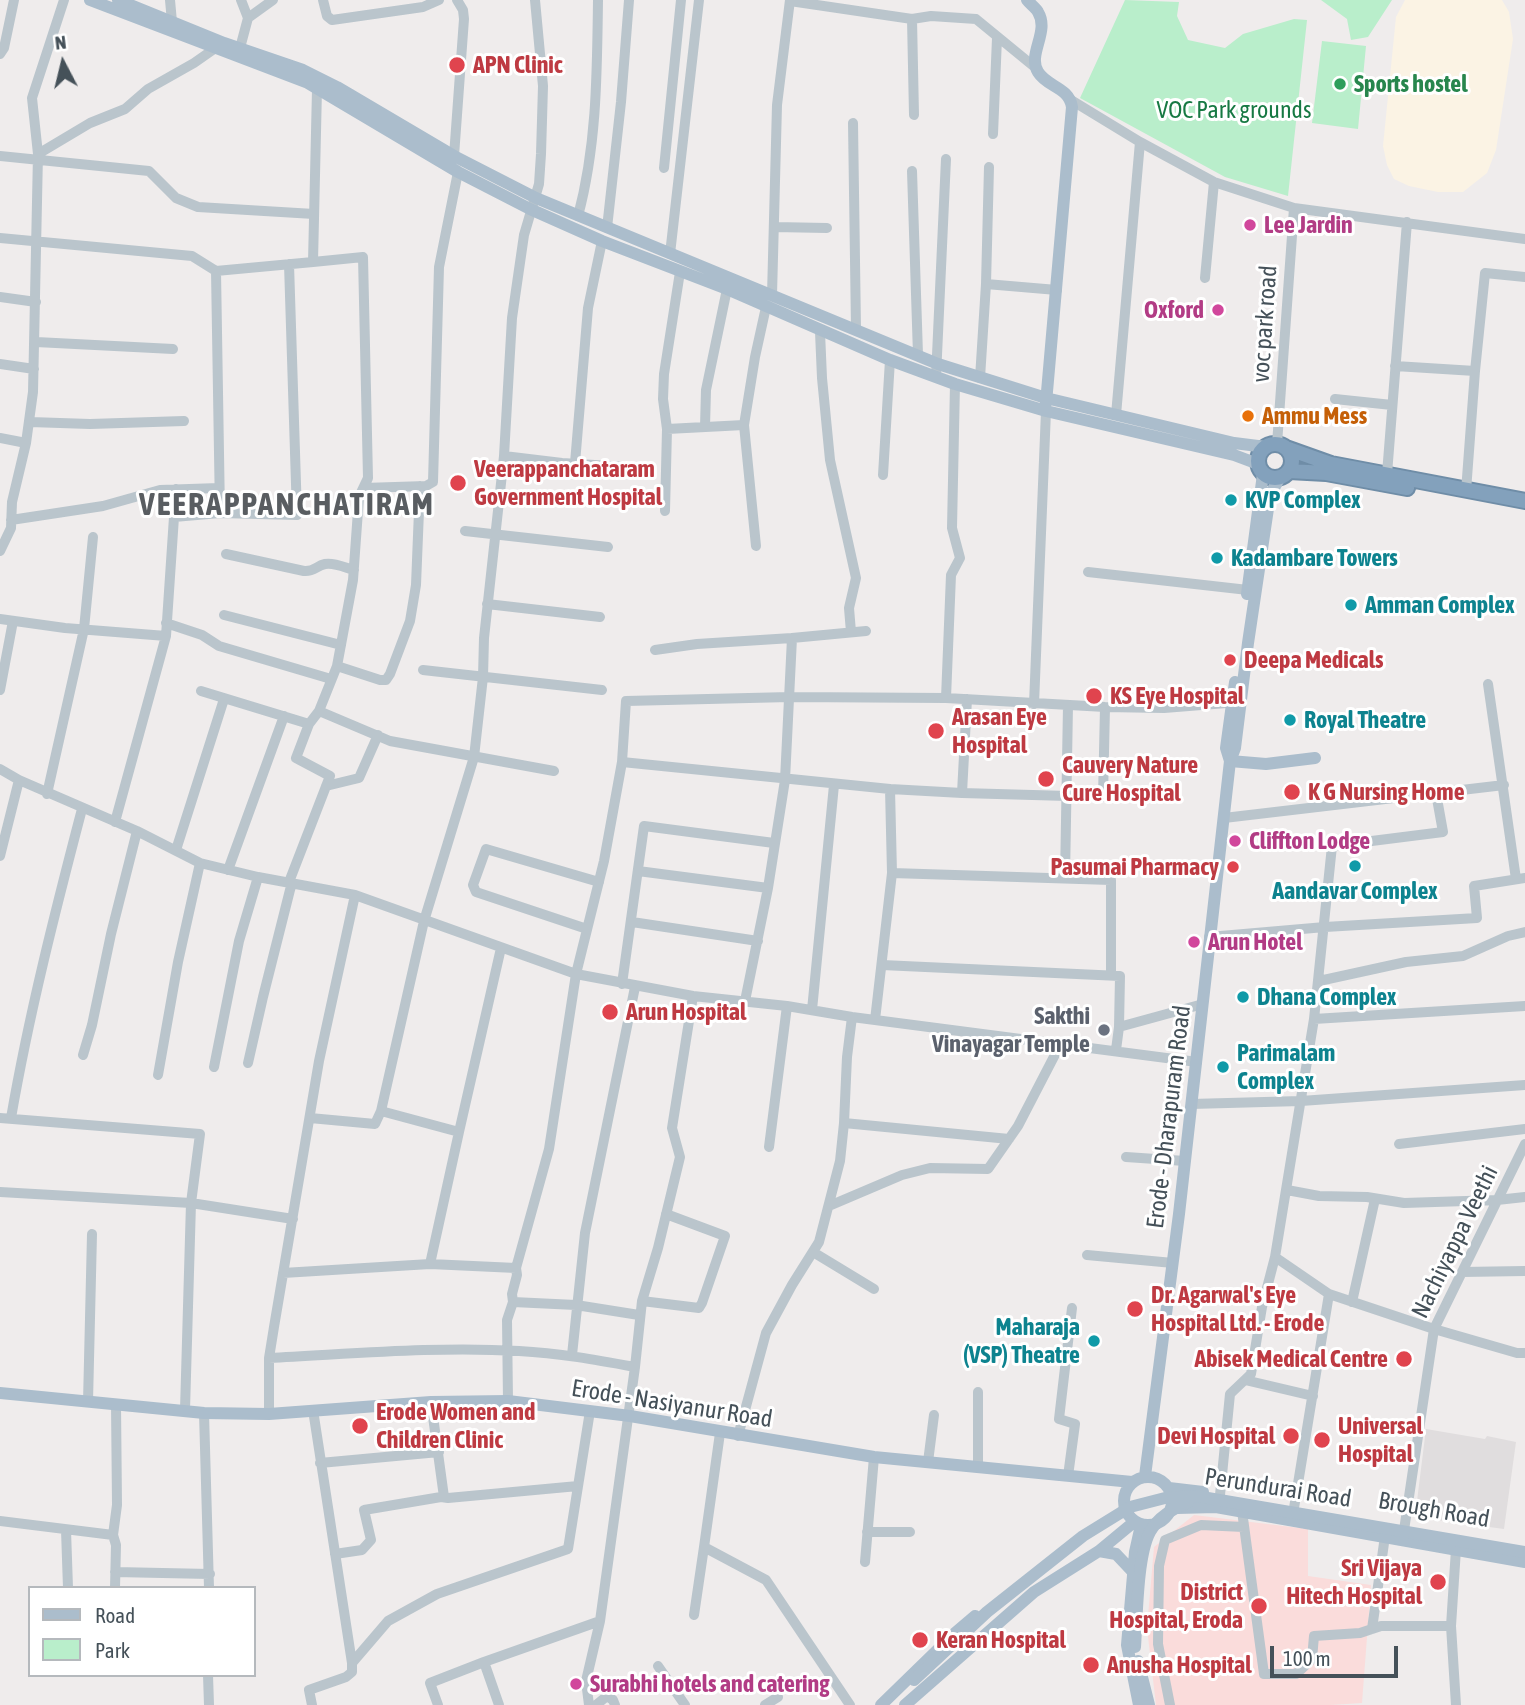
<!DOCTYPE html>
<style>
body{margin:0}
#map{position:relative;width:1525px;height:1705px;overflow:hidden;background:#efecec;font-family:"Asap Condensed",sans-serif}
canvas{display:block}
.legend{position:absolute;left:28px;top:1586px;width:228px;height:91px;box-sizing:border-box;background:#fff;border:2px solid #b5b9bd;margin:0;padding:9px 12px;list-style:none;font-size:21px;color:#455159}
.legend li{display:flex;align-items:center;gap:14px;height:35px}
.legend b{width:35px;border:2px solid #b5b9bd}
.north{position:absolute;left:28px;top:28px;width:70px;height:70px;-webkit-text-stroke:5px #fff;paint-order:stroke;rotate:353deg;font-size:19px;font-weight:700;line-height:28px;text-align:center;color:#455159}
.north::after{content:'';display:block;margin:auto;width:24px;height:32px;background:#455159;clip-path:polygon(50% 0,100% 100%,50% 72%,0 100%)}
.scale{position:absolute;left:1270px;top:1646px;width:128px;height:32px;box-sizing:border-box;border:4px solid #455159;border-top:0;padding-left:9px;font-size:21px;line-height:24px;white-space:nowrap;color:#455159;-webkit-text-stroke:5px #fff;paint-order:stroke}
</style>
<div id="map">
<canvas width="1525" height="1705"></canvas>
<ul class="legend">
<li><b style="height:9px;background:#abbdcc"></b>Road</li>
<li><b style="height:19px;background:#b9eecb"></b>Park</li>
</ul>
<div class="north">N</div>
<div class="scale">100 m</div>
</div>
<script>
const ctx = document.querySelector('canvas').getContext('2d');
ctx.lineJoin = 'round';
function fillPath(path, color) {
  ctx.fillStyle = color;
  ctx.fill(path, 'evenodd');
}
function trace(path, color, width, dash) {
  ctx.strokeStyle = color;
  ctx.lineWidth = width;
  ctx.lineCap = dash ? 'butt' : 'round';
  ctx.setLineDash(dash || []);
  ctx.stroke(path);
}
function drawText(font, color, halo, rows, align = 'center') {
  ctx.font = font + ' "Asap Condensed",sans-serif';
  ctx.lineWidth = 6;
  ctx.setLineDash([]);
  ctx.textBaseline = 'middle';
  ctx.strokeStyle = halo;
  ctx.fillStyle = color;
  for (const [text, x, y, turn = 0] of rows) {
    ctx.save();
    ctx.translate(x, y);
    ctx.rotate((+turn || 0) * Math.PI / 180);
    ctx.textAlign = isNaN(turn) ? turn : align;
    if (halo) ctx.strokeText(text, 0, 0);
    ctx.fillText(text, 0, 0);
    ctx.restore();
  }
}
const commercial = new Path2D(`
 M1405,0H1502L1509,12L1513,39L1496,150L1487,173L1463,192H1438L1409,186L1394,179L1387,165L1383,146L1396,17Z`);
const education = new Path2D(`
 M1426,1429L1485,1439L1487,1436L1516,1442L1504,1529L1415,1517Z`);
const medical = new Path2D(`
 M1194,1515L1308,1529V1576L1371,1585L1362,1703L1331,1705H1156L1147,1628L1154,1547Z`);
const green = new Path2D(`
 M1125,0L1179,2L1177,16L1188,40L1225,48L1243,34L1294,19L1307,20L1288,196L1225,177L1080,98Z
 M1321,0H1392L1368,37L1351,40L1347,19Z
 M1322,41L1366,46L1358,129L1312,123Z`);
const minor = new Path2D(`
 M170,0L172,22
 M241,0L248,18
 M323,0L327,16L332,20L423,7L439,0
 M790,1L912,19L931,16L976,19L1037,69
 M912,19L914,115
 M240,48L248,18L273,0
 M0,54L4,48L14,0
 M1071,100L1140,142L1116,415
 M853,123L856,329
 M993,134L997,38
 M1140,142L1214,182L1294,208L1525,239
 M38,154L90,123L125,109L148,89L194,63L214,49
 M0,156L149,171L176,198L198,207L314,214
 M454,156L464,19L463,10L457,0
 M664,168L681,0
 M912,171L918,355
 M578,216C597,145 597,73 598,0
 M774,227L827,228
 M607,228L621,102L629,0
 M0,238L192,256L216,271
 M670,254L699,0
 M1205,278L1214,182
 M986,284L1057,290
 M772,295L777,105L790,0
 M0,297L36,302
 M820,332L822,378L830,460L856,578L849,608L851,632
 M36,342L173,349
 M0,364L34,369
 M1395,366L1475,371
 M936,377L946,159
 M980,378L986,284L989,167
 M1335,399L1392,405
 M30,422L90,424L184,421
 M705,427L706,390L727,289
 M667,429L744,425
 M0,438L26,443
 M1277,444L1294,208
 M504,456L562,463L627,467
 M575,463L588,308L602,241
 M1387,474L1407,222
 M883,475L890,360
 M364,488L426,486L433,482L439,267L458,172
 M1466,491L1475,371L1485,273L1525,277
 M665,511L667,429L663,399L664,374L680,272
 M220,513L297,515L289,264
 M174,517L176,489
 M11,520L103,506L160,490L219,488
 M465,531L608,547
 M756,546L744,425L755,357L766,307
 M0,551L11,528L12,502L26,443L33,392L38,154L32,98L64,0
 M226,554L304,571C314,572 316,566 325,564C334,562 346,568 354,570
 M1088,572L1248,590
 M487,604L600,617
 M224,615L341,645
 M0,619L65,628L166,636
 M166,623L202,635L219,646L331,679
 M792,638L866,631
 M655,650L697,644L792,638L785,780L768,888L745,1001
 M337,666L380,680H386L390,674L410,621L416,585L420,486
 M423,670L602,690
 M1488,684L1516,879
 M0,690L13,621
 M201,691L309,724
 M946,698L951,575L960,558L952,528L955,384
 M1034,704L1046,411
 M319,711L390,741L554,771
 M622,762L890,789
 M0,769L19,780L137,831L200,863L258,877L355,895L576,974L693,996L787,1006L852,1017L1197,1062
 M326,786L359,778L378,735
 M962,793L1103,797L1105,707
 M1436,793L1443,832L1332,846L1314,1019L1275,1257L1329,1294L1434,1329L1517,1353H1525
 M47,794L84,629L93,537
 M1224,818L1504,785
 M115,822L166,636L174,517L220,513L216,271L313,262L317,89
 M176,850L224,699
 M0,856L19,780
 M228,870L284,716
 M638,871L768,888
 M892,873L890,789L962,793L967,699
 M1065,878L1068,705
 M289,882L330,776L296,758L309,724L319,711L337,666L353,580L359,497L368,478L363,257L313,262
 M632,922L758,941
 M587,929L476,892L473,885L486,849L599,882
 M1209,937L1325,927L1477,918L1474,886L1525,878
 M501,948L459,1132L381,1111L424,921L474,757L483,677L484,638L504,456L512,318L524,235L539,184L541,154L543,86L535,0
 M882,965L1120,976L1119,1027L1203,1004
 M1319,981L1406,962L1463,956L1508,936L1525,932
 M622,984L644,826L774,843
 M812,1010L834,785
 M1314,1019L1525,1006
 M875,1020L892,873L1111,880V975
 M1116,1050L1119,1027
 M83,1055L92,1025L111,934L137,831
 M248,1063L263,997L292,882
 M214,1067L239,941L258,877
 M158,1075L178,962L200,863
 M1191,1104L1301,1101L1525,1085
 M0,1118L200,1134L191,1203L185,1410
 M11,1118C29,1014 55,912 82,809
 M310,1118L375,1124L381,1111
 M844,1123L1009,1139
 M1399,1144L1525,1129
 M769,1147L787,1006
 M1126,1157L1185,1161
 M1287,1190L1319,1196L1367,1197L1404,1203L1497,1200L1525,1197
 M0,1192L191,1203L293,1219
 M829,1206L902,1175L930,1168L988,1169L1018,1126L1060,1045
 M813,1252L874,1289
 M1087,1255L1173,1263
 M430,1264L459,1132
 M1462,1272L1525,1271
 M283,1273L430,1264L516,1268
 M642,1301L699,1308L702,1303L725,1236L666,1214
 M513,1302L576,1305L639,1315
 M1352,1302L1375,1199
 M572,1355L585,1233L635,987
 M269,1358C352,1354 437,1346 519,1351C559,1353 597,1360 635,1367L642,1301L658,1248L680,1157L672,1128L693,996
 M1245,1380L1313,1396
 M978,1392V1467
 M508,1401L507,1320L513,1302L512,1294L517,1275L516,1268L549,1149L576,974L604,861L622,762L626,701L790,697L946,698L1105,707L1164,708L1239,702
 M88,1402L92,1234
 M431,1402L444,1497
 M313,1410L352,1663L388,1621L437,1594L568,1549L590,1411
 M204,1413L209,1588
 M269,1414V1358L274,1327L319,1061L355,895
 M720,1433L704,1547L766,1580L850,1705
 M738,1436L766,1333L792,1285L819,1242L840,1161L844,1123L847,1057L852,1017
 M928,1462L934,1415
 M320,1463L439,1452
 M1068,1476L1075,1424L1059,1419L1072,1308
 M1220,1495L1230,1394L1251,1374L1262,1307L1275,1257
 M1294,1508L1329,1294
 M1242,1511L1264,1674H1296L1312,1659L1314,1636L1360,1633L1381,1626H1451
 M0,1521L113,1535
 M66,1530L68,1588
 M867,1532H910
 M1403,1537L1434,1329L1525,1144
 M335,1554L362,1550L371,1540L364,1510L441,1497L448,1498L578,1486
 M865,1562L874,1457
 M115,1572L210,1574
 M115,1588L116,1545L113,1535L117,1505L116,1404
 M694,1615L704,1547
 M1372,1629L1385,1536
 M658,1666L685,1705
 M208,1675L209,1705
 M312,1705L309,1690L346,1677L352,1672V1663
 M438,1705L430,1683L484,1662
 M499,1705L484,1662L600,1621L635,1367
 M589,1705L586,1681L600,1621
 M596,1705L607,1696L613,1700L615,1705
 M765,1705L778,1697
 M1170,1705L1158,1644L1159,1566L1165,1540L1201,1525L1244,1527
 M1456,1705L1451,1626L1456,1549`);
const major = new Path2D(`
 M90,0L308,83L458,172L530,209L602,241L727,289L890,360L955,384L1046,411L1234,455L1258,464
 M118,0L224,43L303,70L337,87L454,156L536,198L938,364L1046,398L1234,443L1266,447
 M1027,0C1030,4 1036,8 1038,12C1050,32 1027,54 1038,72C1047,87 1069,87 1072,107L1046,403
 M1247,594L1263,474
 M1230,761L1226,748L1235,682
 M1230,761L1266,764L1315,758
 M0,1393L204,1413L269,1414L431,1402L508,1401L630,1416L874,1457L1132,1482
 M1145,1476L1179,1214L1230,761L1235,748L1248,643L1270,495L1280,477
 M1124 1501a24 24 0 1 1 48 0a24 24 0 1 1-48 0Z
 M1169,1488L1203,1492
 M1177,1508L1216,1507L1525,1562
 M1099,1551L1116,1554L1133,1572
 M1138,1661L1149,1705
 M881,1705L955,1633L975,1616
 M905,1705L1034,1592L1099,1551L1134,1522
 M1139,1705L1127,1645L1135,1552L1141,1525`);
const highway = new Path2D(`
 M1258 461a17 17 0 1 1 34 0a17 17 0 1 1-34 0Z
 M1286,448L1331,464L1525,501
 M1289,471L1326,473L1407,488`);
const majorBridge = new Path2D(`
 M1135,1647C1137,1618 1137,1556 1150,1532C1158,1517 1173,1509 1188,1502
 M914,1680L987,1612L1083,1536L1130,1507L1165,1498L1196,1496L1525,1552`);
const markers = [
 [457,65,9,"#e0444e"],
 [1340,84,7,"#2e9e5b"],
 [1250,225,7,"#d1479c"],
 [1218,310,7,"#d1479c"],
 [1248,416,7,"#e8710a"],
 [458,483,9,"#e0444e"],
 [1231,500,7,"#0f9aa8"],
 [1217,558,7,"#0f9aa8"],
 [1351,605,7,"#0f9aa8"],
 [1230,660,7,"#e0444e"],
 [1094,696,9,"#e0444e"],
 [1290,720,7,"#0f9aa8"],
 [936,731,9,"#e0444e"],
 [1046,779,9,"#e0444e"],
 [1292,792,9,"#e0444e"],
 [1235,841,7,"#d1479c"],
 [1355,866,7,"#0f9aa8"],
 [1233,867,7,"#e0444e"],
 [1194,942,7,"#d1479c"],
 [1243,997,7,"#0f9aa8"],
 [610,1012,9,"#e0444e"],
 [1104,1030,7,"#6b7280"],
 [1223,1067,7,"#0f9aa8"],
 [1135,1309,9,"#e0444e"],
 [1094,1341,7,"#0f9aa8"],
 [1404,1359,9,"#e0444e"],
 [360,1426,9,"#e0444e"],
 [1291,1436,9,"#e0444e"],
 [1322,1440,9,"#e0444e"],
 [1438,1582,9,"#e0444e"],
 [1259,1606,9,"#e0444e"],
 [920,1640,9,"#e0444e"],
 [1091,1665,9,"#e0444e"],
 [576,1684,7,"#d1479c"]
];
const healthNames = [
 ["APN Clinic",473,65],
 ["Veerappanchataram",474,469],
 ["Government Hospital",474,497],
 ["Deepa Medicals",1244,660],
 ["KS Eye Hospital",1110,696],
 ["Arasan Eye",952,717],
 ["Hospital",952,745],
 ["Cauvery Nature",1062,765],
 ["Cure Hospital",1062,793],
 ["K G Nursing Home",1308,792],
 ["Pasumai Pharmacy",1219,867,"right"],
 ["Arun Hospital",626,1012],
 ["Dr. Agarwal's Eye",1151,1295],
 ["Hospital Ltd. - Erode",1151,1323],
 ["Abisek Medical Centre",1388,1359,"right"],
 ["Erode Women and",376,1412],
 ["Children Clinic",376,1440],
 ["Universal",1338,1426],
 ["Hospital",1338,1454],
 ["Devi Hospital",1275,1436,"right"],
 ["Sri Vijaya",1422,1568,"right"],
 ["Hitech Hospital",1422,1596,"right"],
 ["District",1243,1592,"right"],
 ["Hospital, Eroda",1243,1620,"right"],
 ["Keran Hospital",936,1640],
 ["Anusha Hospital",1107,1665]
];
const leisureNames = [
 ["Sports hostel",1354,84]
];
const parkNames = [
 ["VOC Park grounds",1234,110]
];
const hotelNames = [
 ["Lee Jardin",1264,225],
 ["Oxford",1204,310,"right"],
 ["Cliffton Lodge",1249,841],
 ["Arun Hotel",1208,942],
 ["Surabhi hotels and catering",590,1684]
];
const streetNames = [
 ["voc park road",1265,324,-86],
 ["Erode - Dharapuram Road",1169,1117,-83],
 ["Nachiyappa Veethi",1455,1242,-64],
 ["Erode - Nasiyanur Road",672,1404,9],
 ["Perundurai Road",1278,1488,9],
 ["Brough Road",1434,1510,10]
];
const foodNames = [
 ["Ammu Mess",1262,416]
];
const cultureNames = [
 ["KVP Complex",1245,500],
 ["Kadambare Towers",1231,558],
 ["Amman Complex",1365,605],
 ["Royal Theatre",1304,720],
 ["Aandavar Complex",1355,891,"center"],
 ["Dhana Complex",1257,997],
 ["Parimalam",1237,1053],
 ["Complex",1237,1081],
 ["Maharaja",1080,1327,"right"],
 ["(VSP) Theatre",1080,1355,"right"]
];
const worshipNames = [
 ["Sakthi",1090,1016],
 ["Vinayagar Temple",1090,1044]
];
const districtNames = [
 ["VEERAPPANCHATIRAM",287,505]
];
fillPath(commercial, '#fbf3e4');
fillPath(education, '#e0ddde');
fillPath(medical, '#fadcdb');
fillPath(green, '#b9eecb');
trace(highway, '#6f8da7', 18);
trace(minor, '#bac5cc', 10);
trace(major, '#abbdcc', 12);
trace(highway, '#83a1bc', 14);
trace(majorBridge, '#abbdcc', 12);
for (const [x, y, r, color] of markers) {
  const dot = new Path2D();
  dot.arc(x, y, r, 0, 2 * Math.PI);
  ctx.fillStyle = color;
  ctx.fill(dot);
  trace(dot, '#fff', 2.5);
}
drawText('bold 24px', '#be3a42', '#fff', healthNames, 'left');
drawText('bold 24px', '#27864d', '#fff', leisureNames, 'left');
drawText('24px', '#177943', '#fff', parkNames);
drawText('bold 24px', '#b23c85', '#fff', hotelNames, 'left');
drawText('24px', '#455159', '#fff', streetNames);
drawText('bold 24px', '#c56008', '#fff', foodNames, 'left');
drawText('bold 24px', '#0d838f', '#fff', cultureNames, 'left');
drawText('bold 24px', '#5b616d', '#fff', worshipNames, 'right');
ctx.letterSpacing = '2px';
drawText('bold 32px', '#595d61', '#fff', districtNames);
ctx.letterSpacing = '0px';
</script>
